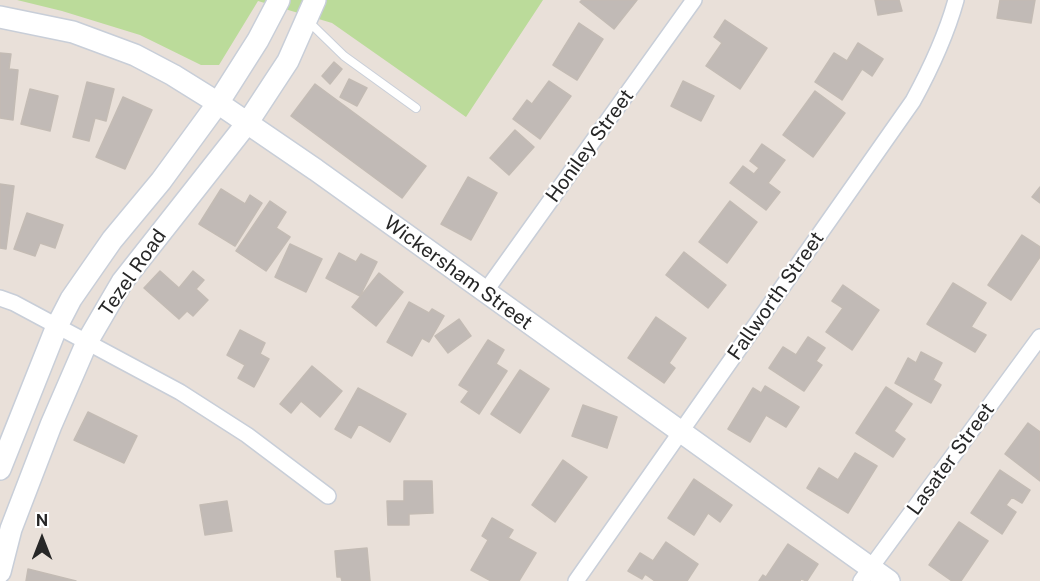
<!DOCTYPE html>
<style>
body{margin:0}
#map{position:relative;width:1040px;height:581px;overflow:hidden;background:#e9e0d9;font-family:"Public Sans",sans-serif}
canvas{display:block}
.north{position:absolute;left:12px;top:509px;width:60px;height:60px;-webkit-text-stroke:4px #fff;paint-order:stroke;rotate:0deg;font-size:16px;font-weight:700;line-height:24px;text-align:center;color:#272727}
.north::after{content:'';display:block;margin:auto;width:21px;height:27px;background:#272727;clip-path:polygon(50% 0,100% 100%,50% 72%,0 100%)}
</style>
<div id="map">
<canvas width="1040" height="581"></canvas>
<div class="north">N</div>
</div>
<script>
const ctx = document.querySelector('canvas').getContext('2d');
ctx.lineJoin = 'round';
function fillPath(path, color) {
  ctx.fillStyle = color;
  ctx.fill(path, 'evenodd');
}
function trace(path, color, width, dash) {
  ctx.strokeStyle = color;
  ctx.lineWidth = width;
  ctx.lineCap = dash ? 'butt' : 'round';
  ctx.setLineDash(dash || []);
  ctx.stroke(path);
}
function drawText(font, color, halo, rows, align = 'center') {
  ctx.font = font + ' "Public Sans",sans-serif';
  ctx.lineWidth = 4.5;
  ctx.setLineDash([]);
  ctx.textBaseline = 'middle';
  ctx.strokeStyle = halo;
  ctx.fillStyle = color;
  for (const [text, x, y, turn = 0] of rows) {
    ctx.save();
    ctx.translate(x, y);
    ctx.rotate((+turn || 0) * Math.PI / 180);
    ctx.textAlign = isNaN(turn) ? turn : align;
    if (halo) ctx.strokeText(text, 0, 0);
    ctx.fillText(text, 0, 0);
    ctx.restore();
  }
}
const green = new Path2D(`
 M17,0H543L466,117L332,23L258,1L219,65H201L140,35L62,11Z`);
const building = new Path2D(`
 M582,0H637L614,29L580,2Z
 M875,0H899L902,11L878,15Z
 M1000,0H1035L1031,23L997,18Z
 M725,20L767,48L740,89L706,66L722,43L714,37Z
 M579,23L603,39L577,80L553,65Z
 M858,43L883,59L872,76L862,69L842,100L815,82L834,53L847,61Z
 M0,53L11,54L9,69L18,70L13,120L0,118Z
 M334,62L342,69L330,84L322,76Z
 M349,79L367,88L357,106L340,97Z
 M549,81L571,96L540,139L513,119L527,100L532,104Z
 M683,81L714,96L701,121L671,106Z
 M87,82L114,89L106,121L95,118L89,141L73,137Z
 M315,84L426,166L402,198L291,116Z
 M30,89L58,96L50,131L21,124Z
 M815,91L845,113L813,157L783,135Z
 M123,97L152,110L125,169L96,157Z
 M515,130L534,147L509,175L490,158Z
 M762,144L785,160L768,183L780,192L766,210L730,183L743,166L754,174L759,168L750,161Z
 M468,177L497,193L471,240L441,224Z
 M0,184L14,186L6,249L0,248Z
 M1040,187V203L1032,197Z
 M221,189L245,204L250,195L262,203L235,246L199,224Z
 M270,201L286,212L276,228L290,237L266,271L236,251Z
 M730,201L757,222L727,263L699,242Z
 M27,213L63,225L55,248L40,243L35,256L14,249Z
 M1022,235L1040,247V257L1011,300L988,285Z
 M290,244L322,259L306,292L275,277Z
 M684,252L726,285L708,308L666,275Z
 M339,253L356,262L361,254L377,262L360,296L326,278Z
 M160,271L179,288L193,271L204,280L196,289L208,300L193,316L187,311L179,319L144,288Z
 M379,273L403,292L376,326L352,307Z
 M953,283L986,303L971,327L986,335L975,352L927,324Z
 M843,285L879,310L852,350L826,332L843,308L832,301Z
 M409,302L429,313L432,309L444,316L429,342L422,338L412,356L387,342Z
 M656,317L686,338L669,363L675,368L664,383L628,358Z
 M459,319L471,336L448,353L435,336Z
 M240,330L265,343L260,354L269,359L254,387L238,378L245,365L227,355Z
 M808,337L825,348L816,361L822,365L804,391L769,368L783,347L796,355Z
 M488,340L504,350L496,364L507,371L479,414L461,402L469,391L459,385Z
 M921,352L942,363L933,380L941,385L931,403L895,383L908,358L916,363Z
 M312,366L342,391L320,417L301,401L291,413L280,404Z
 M520,370L549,389L520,433L491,414Z
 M765,386L799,407L786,427L766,415L750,442L728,429L753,388L761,393Z
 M886,387L912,404L894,431L905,439L893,457L856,433Z
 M358,388L406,414L390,442L359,424L351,438L335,429Z
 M583,405L617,417L607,448L572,436Z
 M88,412L137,436L124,463L74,440Z
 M1028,423L1040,432V481L1005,454Z
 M855,453L877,466L848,513L807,488L819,468L838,480Z
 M563,460L587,477L555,522L532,505Z
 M1000,470L1030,490L1022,503L1012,497L1006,505L1016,512L1002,534L971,513Z
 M694,479L732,505L720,522L708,513L694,535L668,518Z
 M404,481H432L433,513L409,514V525H388L387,501H404Z
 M227,501L232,531L205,535L200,505Z
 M492,518L513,530L508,538L536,553L519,581H491L471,570L488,540L482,536Z
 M959,522L988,541L961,581H952L929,565Z
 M666,542L698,564L687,581H655L645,574L642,579L628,571L640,553L653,561Z
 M788,544L818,564L807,581L801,579L800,581H759L763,575L766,577Z
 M367,548L370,581H342L341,577H337L335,551Z
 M28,569L76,581H26Z`);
const lane = new Path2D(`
 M308,21L344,56L416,108`);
const street = new Path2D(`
 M485,292L694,0
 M0,298L14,303L180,392L247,435L328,496
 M576,581L913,101C931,68 946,36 956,0
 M861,581L1040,337`);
const secondary = new Path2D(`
 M0,17L73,32L135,55L173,75L218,103L316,170L889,581
 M0,469L57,326L71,299L112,240L161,181L218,103L258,40L279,0
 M0,572L11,529L51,425L87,342L122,282L248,122L288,61L315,0`);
const streetNames = [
 ["Honiley Street",590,146,-54],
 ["Tezel Road",133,273,-55],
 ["Wickersham Street",458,273,36],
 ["Fallworth Street",776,296,-55],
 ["Lasater Street",951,459,-54]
];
fillPath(green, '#bbdb9a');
fillPath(building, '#c1bab6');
trace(building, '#c3bbb4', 1.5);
trace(lane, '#c8ced8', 10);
trace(street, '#c8ced8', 18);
trace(secondary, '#c8ced8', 24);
trace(lane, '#fff', 8);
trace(street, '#fff', 15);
trace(secondary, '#fff', 21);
drawText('20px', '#272727', '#fff', streetNames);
</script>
